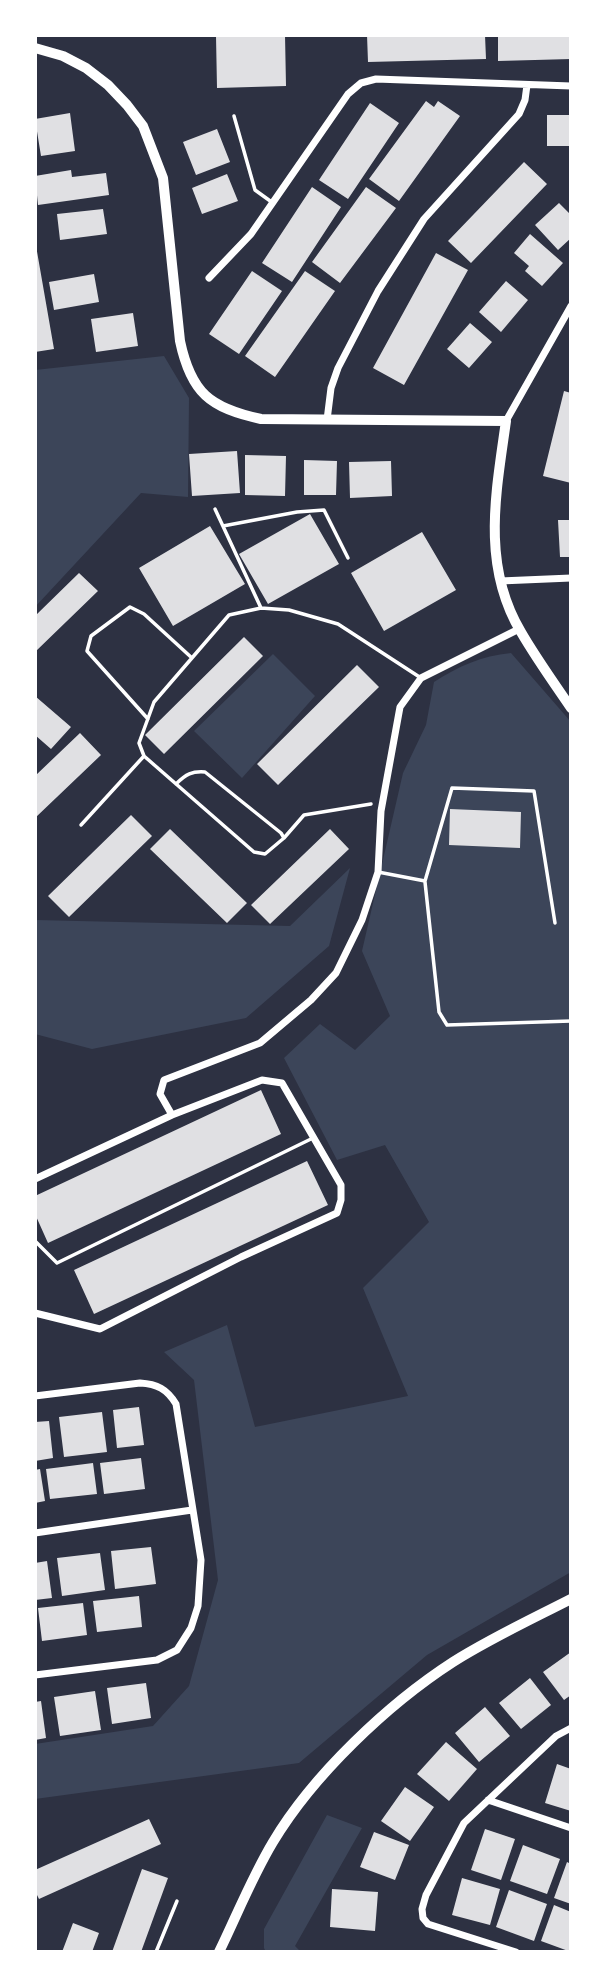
<!DOCTYPE html>
<style>
body{margin:0}
#map{position:relative;width:606px;height:1987px;overflow:hidden;background:#2d3142;font-family:Inter,sans-serif}
canvas{display:block}
.frame{position:absolute;inset:0;border:37px solid #fff;pointer-events:none}
</style>
<div id="map">
<canvas width="606" height="1987"></canvas>
<div class="frame"></div>
</div>
<script>
const ctx = document.querySelector('canvas').getContext('2d');
ctx.lineJoin = 'round';
function fillPath(path, color) {
  ctx.fillStyle = color;
  ctx.fill(path, 'evenodd');
}
function trace(path, color, width, dash) {
  ctx.strokeStyle = color;
  ctx.lineWidth = width;
  ctx.lineCap = dash ? 'butt' : 'round';
  ctx.setLineDash(dash || []);
  ctx.stroke(path);
}
const green = new Path2D(`
 M164,356L189,398L188,497L141,493L35,607V370Z
 M511,653L571,722V1572L427,1655L299,1763L35,1799V1744L153,1726L189,1686L218,1580L194,1380L164,1352L227,1325L255,1427L408,1396L363,1288L429,1222L385,1145L337,1160L284,1058L320,1024L355,1050L390,1016L362,951L403,773L426,725L434,682C459,666 481,656 511,653Z
 M273,654L315,696L242,778L194,731Z
 M350,868L329,946L246,1018L92,1049L35,1034V898L36,920L290,926Z
 M327,1815L362,1828L295,1946L301,1952H266L264,1948V1929Z`);
const building = new Path2D(`
 M285,35L286,86L217,88L216,36Z
 M367,35H485L486,59L368,62Z
 M498,35H571V59L498,61Z
 M426,101L434,107L438,101L460,116L399,201L369,179Z
 M370,103L399,123L348,199L319,180Z
 M70,113L75,151L41,156L35,119Z
 M547,115H571V146H547Z
 M217,129L230,162L196,175L183,142Z
 M524,162L547,184L471,263L448,241Z
 M71,170L72,177L106,173L109,195L38,205L35,176Z
 M227,174L238,201L202,214L192,188Z
 M312,187L341,207L292,282L262,263Z
 M366,187L396,208L340,283L312,262Z
 M559,203L571,215V238L558,250L535,225Z
 M103,209L107,234L60,240L57,214Z
 M530,234L563,263L542,286L525,271L529,266L514,253Z
 M35,240L54,349L35,352Z
 M436,253L468,270L404,385L373,368Z
 M252,271L282,291L239,354L209,334Z
 M305,271L335,291L275,377L245,356Z
 M94,274L99,302L54,310L49,282Z
 M506,281L528,300L501,332L479,312Z
 M133,313L138,346L96,352L91,319Z
 M470,323L492,342L469,368L447,349Z
 M564,391L571,393V483L543,476Z
 M237,451L240,493L192,496L189,454Z
 M245,455L286,456L285,496L245,495Z
 M304,460L337,461L336,495H304Z
 M391,461L392,496L350,498L349,462Z
 M310,514L339,564L268,604L239,554Z
 M558,520H571V557H560Z
 M210,526L245,584L173,626L139,568Z
 M422,532L456,590L384,631L351,573Z
 M79,573L98,591L35,652V616Z
 M244,637L263,656L164,754L145,735Z
 M357,665L379,687L278,785L257,764Z
 M35,696L71,727L51,749L35,735Z
 M80,733L101,755L35,818V776Z
 M450,809L521,812L520,848L449,845Z
 M131,815L152,836L69,917L48,896Z
 M170,829L247,903L227,923L150,849Z
 M330,829L349,849L270,924L251,905Z
 M261,1090L281,1134L48,1243L35,1214V1196Z
 M307,1161L328,1205L94,1314L74,1270Z
 M139,1407L144,1445L117,1448L113,1410Z
 M102,1412L107,1452L64,1457L59,1417Z
 M49,1421L53,1458L35,1461V1422Z
 M141,1458L145,1489L104,1494L100,1463Z
 M93,1463L97,1494L50,1499L46,1469Z
 M40,1469L45,1501L35,1503V1470Z
 M151,1547L156,1584L115,1589L111,1551Z
 M100,1553L105,1590L62,1596L57,1558Z
 M47,1561L52,1598L35,1600V1563Z
 M139,1596L142,1627L97,1632L93,1601Z
 M83,1603L87,1635L42,1641L38,1608Z
 M571,1652V1695L564,1700L543,1672Z
 M530,1678L551,1705L521,1729L499,1703Z
 M146,1683L151,1718L112,1724L107,1688Z
 M95,1691L101,1730L60,1736L54,1697Z
 M41,1701L46,1738L35,1740V1702Z
 M485,1707L510,1736L479,1762L455,1733Z
 M446,1742L477,1769L449,1801L417,1774Z
 M557,1764L571,1769V1811L545,1803Z
 M405,1787L434,1807L410,1841L381,1821Z
 M149,1819L161,1844L39,1899L35,1891V1870Z
 M485,1829L515,1839L501,1880L471,1870Z
 M374,1832L409,1845L395,1880L360,1867Z
 M523,1845L560,1859L547,1894L510,1881Z
 M567,1862L571,1864V1904L554,1898Z
 M142,1869L168,1878L141,1952H112Z
 M462,1878L500,1889L490,1925L452,1915Z
 M332,1889L378,1892L375,1931L330,1927Z
 M509,1890L547,1904L534,1941L496,1927Z
 M554,1905L571,1912V1952L541,1941Z
 M73,1923L99,1933L92,1952H62Z`);
const service = new Path2D(`
 M234,116L255,190L273,203
 M215,509L261,608
 M223,526L297,512L324,510L348,558
 M148,719L87,651L91,636L130,607L144,614L192,658
 M176,784C186,774 192,771 205,772L281,833L284,838L265,854L254,852L144,756L139,743L154,702L229,615L261,608L289,610L338,624L421,678
 M81,825L144,756
 M284,838L304,815L371,804
 M378,872L425,881L452,788L534,791L555,923
 M425,882L439,1012L447,1025L571,1021
 M35,1241L57,1263L313,1138
 M156,1952L177,1901`);
const minor = new Path2D(`
 M209,278L251,234L348,94L361,83L376,79L571,86
 M327,420L331,388L338,368L378,291L424,219L519,114L525,100L527,85
 M506,421L571,306
 M500,581L571,578
 M172,1115L160,1094L164,1080L260,1043L311,1000L336,973L362,920L378,872L381,811L400,707L421,678L519,629
 M35,1179L172,1115L262,1080L282,1083L341,1185V1200L337,1213L241,1257L100,1329L35,1313
 M35,1396L140,1383C157,1384 167,1389 176,1404L201,1560L198,1606L191,1628L177,1650L157,1660L35,1675
 M35,1533L192,1510
 M488,1800L571,1828
 M516,1952L428,1924L423,1918L422,1909L426,1895L464,1823L556,1736L571,1728`);
const tertiary = new Path2D(`
 M35,48L63,56L86,68L108,85L127,105L143,126L163,178L180,341C191,393 210,408 261,419L506,421C496,493 481,565 521,632C536,658 554,683 571,708
 M219,1952C237,1915 252,1877 273,1842C313,1775 388,1704 453,1662C491,1638 532,1619 571,1599`);
fillPath(green, '#3c4559');
fillPath(building, '#e0e0e3');
trace(service, '#fff', 3.5);
trace(minor, '#fff', 7);
trace(tertiary, '#fff', 10);
</script>
